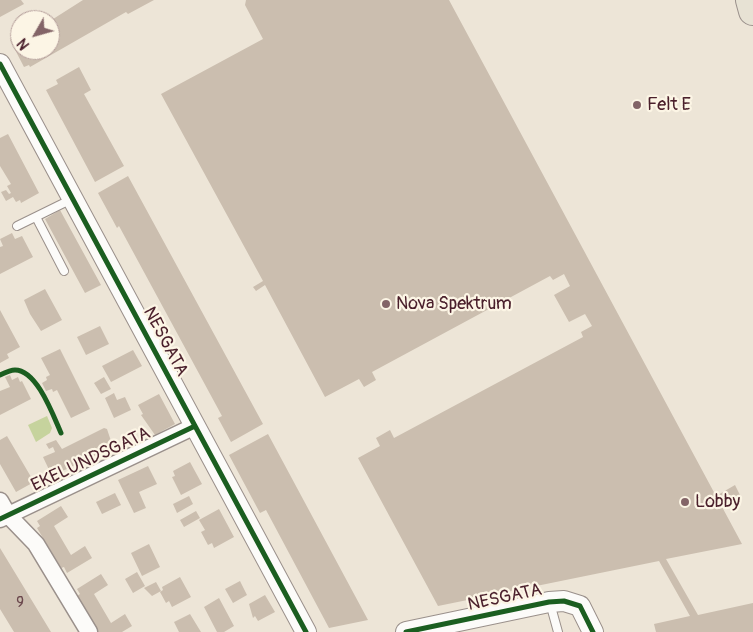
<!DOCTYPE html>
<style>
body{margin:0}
#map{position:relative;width:753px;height:632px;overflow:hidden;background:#ede5d7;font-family:Pangolin,sans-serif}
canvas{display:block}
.north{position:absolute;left:10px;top:10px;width:50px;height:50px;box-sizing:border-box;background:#fcf5e5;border:1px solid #b59f9b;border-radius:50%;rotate:232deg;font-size:14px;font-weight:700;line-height:20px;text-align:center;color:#4a1f2b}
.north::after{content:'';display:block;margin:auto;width:18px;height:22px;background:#836467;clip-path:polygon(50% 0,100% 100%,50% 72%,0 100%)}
</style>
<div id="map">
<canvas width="753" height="632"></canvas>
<div class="north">N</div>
</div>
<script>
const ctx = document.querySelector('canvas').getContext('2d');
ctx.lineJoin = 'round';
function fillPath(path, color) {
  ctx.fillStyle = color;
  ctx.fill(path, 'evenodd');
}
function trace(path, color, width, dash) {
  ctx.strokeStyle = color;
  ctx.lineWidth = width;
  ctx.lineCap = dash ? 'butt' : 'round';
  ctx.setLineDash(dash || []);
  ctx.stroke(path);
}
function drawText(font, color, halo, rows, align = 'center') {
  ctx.font = font + ' Pangolin,sans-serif';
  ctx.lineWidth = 4.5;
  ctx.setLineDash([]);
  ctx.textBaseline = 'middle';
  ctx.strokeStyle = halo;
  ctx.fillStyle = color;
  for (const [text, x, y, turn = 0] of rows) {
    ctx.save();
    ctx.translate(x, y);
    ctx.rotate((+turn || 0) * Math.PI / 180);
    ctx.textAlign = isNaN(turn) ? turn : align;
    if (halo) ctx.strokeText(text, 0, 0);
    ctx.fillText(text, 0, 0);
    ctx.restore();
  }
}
const green = new Path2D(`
 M47,416L52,428L50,433L36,442L28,425Z`);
const building = new Path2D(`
 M0,0H21L24,4L0,17Z
 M83,0H154L128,14L126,12L30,67L29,65L24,67L10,40L20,35V50H50V21Z
 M246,0H449L716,496L735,485L740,495L721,505L742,544L666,559L698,615L753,603V632H656L654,624L690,616L659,561L438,606L358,458L380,446L376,438L390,430L394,438L583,337L581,332L592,326L585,314L569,322L554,295L570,286L564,274L553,280L550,276L372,372L376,380L364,387L359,379L325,397L265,285L256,291L253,287L263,281L161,94L263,39L245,5Z
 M79,67L91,90L84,94L124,166L95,182L46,90L58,84L56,80Z
 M8,134L39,193L21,203L20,200L16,202L13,197L6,201L1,192L6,190L9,194L11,193L7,186L11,184L0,166V138Z
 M128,176L263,424L231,442L218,418L222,416L119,226L117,228L98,193Z
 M60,210L101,285L85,293L45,219Z
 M12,233L15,239L22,236L33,257L0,274V247L3,246L0,239Z
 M45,289L62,320L41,331L30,314L24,300Z
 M0,310L20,347L7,354L9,358L0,363Z
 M100,326L109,344L86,355L77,337Z
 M60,349L90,409L71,418L57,390L53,392L52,389L46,391L42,383L47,380L46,377L50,375L41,358Z
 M133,350L142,366L111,382L102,366Z
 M10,375L12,380L18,377L20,382L22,381L31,399L0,415V391L10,387L5,377Z
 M104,377L111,389L101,394L94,383Z
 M114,393L117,400L125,397L131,410L114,418L105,398Z
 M159,394L175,424L155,435L141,415L143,414L138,405Z
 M104,428L107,429L113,447L52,476L43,457L55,452L53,447L49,449L46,444L56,440L62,449Z
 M268,434L368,620L329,628L266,510L260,513L229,455Z
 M7,436L34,482L16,492L0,464V440Z
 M190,462L202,484L181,495L172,477L175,476L173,471Z
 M148,466L157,484L139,492L146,508L134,513L118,480Z
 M115,493L121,505L102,514L96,502Z
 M189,496L193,504L177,513L173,504Z
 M61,506L68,517L54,526L71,555L85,546L92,558L67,573L64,567L61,568L37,528L40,526L37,521Z
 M219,509L234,537L214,548L212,543L208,545L201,532L205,530L199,520Z
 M196,511L200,518L184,527L180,520Z
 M149,544L160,567L142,576L131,553Z
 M0,548L51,632H14L0,609Z
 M137,572L145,586L133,593L125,579Z
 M101,574L108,585L94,594L111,623L125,614L132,626L122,632H98L77,596L80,594L77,589Z
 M180,577L191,597L172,607L169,601L166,603L160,592L163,590L162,587Z
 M240,581L247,595L233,603L225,589Z
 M156,582L161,591L152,596L144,588Z
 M265,595L275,612L258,621L255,616L253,618L249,604Z
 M219,598L234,626L224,632H217L204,607Z
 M190,614L201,632H179L174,622Z`);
const service = new Path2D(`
 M36,217L64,271
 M17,226L72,199
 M550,603L558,632`);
const minor = new Path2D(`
 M0,501L8,515L36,544L89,632
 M0,519L195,426`);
const tertiary = new Path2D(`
 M0,64L306,632
 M406,632L549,602L564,601L580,606L593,632`);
const trunk = new Path2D(`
 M750,0L753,11`);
const cycleway = new Path2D(`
 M0,64L306,632
 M0,375C4,373 10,370 15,370C37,370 53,415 61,433
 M0,519L195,426
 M406,632L549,602L564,601L580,606L593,632`);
const markers = [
 [637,105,5,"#836467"],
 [386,304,5,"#836467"],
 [685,502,5,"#836467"]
];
const numberNames = [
 ["9",20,603]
];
const poiNames = [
 ["Felt E",647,105],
 ["Nova Spektrum",396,304],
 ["Lobby",695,502]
];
const streetNames = [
 ["NESGATA",165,342,62],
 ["EKELUNDSGATA",91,460,-25],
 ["NESGATA",505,598,-12]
];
fillPath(green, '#c6d39d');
fillPath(building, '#cbbeaf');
trace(service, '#9a908b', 10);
trace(minor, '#9a908b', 19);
trace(tertiary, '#9a908b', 22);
trace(trunk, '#9a908b', 30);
trace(service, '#fcfbf9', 8);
trace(minor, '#fcfbf9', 16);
trace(tertiary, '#fcfbf9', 20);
trace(trunk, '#e7e2d4', 28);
trace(cycleway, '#1b5e20', 5);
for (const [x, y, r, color] of markers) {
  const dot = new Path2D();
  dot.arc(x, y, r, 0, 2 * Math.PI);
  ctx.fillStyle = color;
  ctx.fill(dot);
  trace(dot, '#fcf5e5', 2);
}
drawText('15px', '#6a474c', null, numberNames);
drawText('18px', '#4a1f2b', '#fcf5e5', poiNames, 'left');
drawText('18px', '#4a1f2b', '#fcf5e5', streetNames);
</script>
